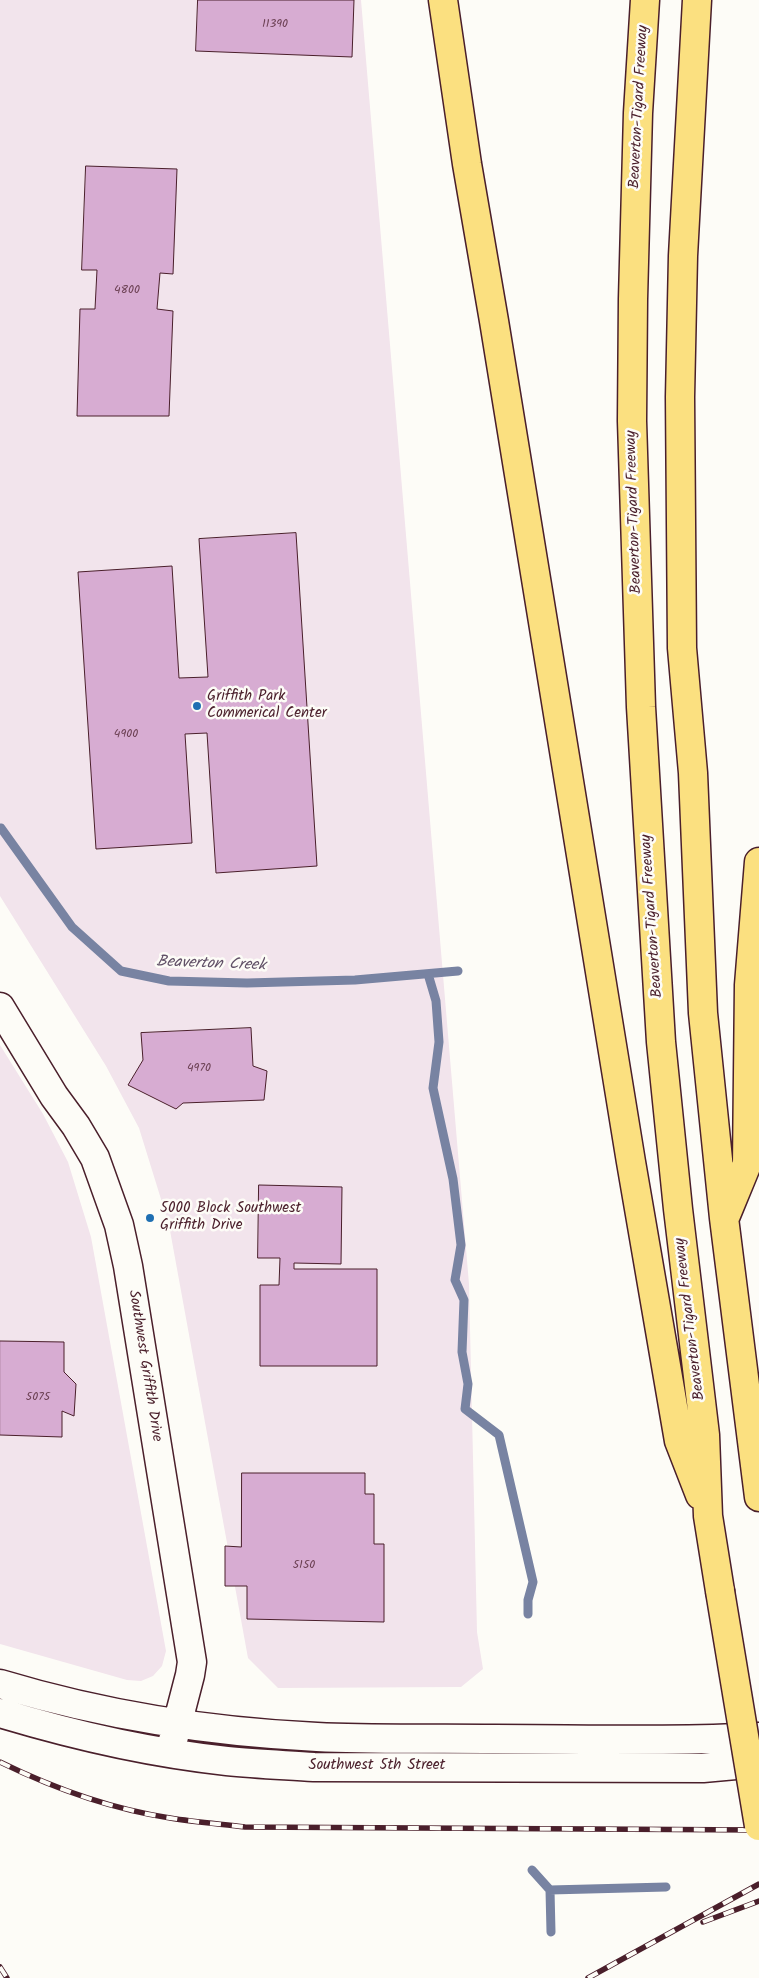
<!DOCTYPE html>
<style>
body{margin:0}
canvas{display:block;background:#fdfcf7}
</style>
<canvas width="759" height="1978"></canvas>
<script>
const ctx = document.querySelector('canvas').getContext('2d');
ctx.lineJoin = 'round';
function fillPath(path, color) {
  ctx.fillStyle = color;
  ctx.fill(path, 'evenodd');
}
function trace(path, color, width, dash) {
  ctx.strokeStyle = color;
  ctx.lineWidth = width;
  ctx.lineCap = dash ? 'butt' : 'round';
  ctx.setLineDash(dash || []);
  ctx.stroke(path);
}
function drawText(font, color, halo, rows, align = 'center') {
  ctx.font = font + ' Kalam,sans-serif';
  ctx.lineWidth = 5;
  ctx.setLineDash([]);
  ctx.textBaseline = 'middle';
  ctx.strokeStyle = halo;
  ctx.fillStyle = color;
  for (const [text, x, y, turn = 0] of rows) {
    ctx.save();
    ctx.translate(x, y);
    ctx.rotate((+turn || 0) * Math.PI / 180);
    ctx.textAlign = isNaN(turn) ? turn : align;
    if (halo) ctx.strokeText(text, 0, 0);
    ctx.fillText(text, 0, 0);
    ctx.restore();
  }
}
const built = new Path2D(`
 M0,0H361L469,1284L477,1632L483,1669L461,1687L278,1688L248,1658L169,1225L139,1128L106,1066L0,896Z
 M0,1045L43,1114L68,1162L91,1237L166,1651L162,1666L153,1676L141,1681L127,1680L0,1644Z`);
const stream = new Path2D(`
 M1,828L72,927L121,971L169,981L247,983L355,980L458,971
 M428,974L436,1001L439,1042L433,1088L453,1179L461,1245L455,1280L464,1300L462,1352L468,1384L465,1409L499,1435L533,1582L528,1600V1614
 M532,1870L550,1890L551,1932
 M550,1890L666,1887`);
const building = new Path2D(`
 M198,0H354L352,57L196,51Z
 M86,166L177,169L173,274L160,273L157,309L173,311L169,416H77L80,309H95L97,270H82Z
 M296,533L317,866L216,873L207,733L185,734L192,843L96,849L78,572L172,566L179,678L208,677L199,539Z
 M251,1028L253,1066L267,1071L264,1100L183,1103L176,1109L128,1085L143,1060L141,1033Z
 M259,1185L342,1187L341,1264L294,1263V1269H377V1366H260V1285H279L280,1258H258Z
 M0,1341L64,1342V1372L76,1384L74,1416L62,1411V1437L0,1435Z
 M242,1473H365V1494H374V1544H384V1622L247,1619V1586H225V1546L241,1547Z`);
const tertiary = new Path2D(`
 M0,1007L54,1096L76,1126L95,1158L119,1225L128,1266L192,1662L190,1675L170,1752
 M0,1684C103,1715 210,1732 317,1737C376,1740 435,1738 494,1739C582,1739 671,1742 759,1737
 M0,1713C73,1735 151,1753 227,1761C256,1764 285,1765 314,1767L703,1768L759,1763`);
const motorway = new Path2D(`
 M443,0L467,164L494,321L631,1162L679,1441L700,1495
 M645,0L638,113L633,299L632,421L641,707L661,1042L678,1209L705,1435L708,1516L720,1591
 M697,0L683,256L680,397L682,648L693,773L703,1013L724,1218L759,1497
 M726,1215L747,1164L749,985L759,862`);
const rail = new Path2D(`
 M0,1762C53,1788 111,1809 170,1818C195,1822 220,1824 245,1827L759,1830
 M703,1922L759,1901
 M0,1967L7,1978
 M588,1978L759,1884`);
const motorwayBridge = new Path2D(`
 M720,1591L759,1826`);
const markers = [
 [197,706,5,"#1f6fb2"],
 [150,1218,5,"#1f6fb2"]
];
const numberNames = [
 ["11390",275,25],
 ["4800",127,291],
 ["4900",126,735],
 ["4970",199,1069],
 ["5075",38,1398],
 ["5150",304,1566]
];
const streetNames = [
 ["Beaverton-Tigard Freeway",640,107,-87],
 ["Beaverton-Tigard Freeway",635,512,-92],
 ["Beaverton-Tigard Freeway",653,916,-94],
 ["Beaverton-Tigard Freeway",691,1319,-97],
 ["Southwest Griffith Drive",144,1366,81],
 ["Southwest 5th Street",377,1766]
];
const poiNames = [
 ["Griffith Park",207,697],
 ["Commerical Center",207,714],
 ["5000 Block Southwest",160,1209],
 ["Griffith Drive",160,1226]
];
const waterNames = [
 ["Beaverton Creek",211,965,2]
];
fillPath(built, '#f2e4ec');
trace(stream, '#7883a2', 9);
fillPath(building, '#d7acd2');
trace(building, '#4a1f2b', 1);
trace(tertiary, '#4a1f2b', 31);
trace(motorway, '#4a1f2b', 31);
trace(tertiary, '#fdfcf7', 28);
trace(motorway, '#fbe080', 28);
trace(rail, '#4a1f2b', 5.5);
trace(rail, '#fdfcf7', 4, [11]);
trace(motorwayBridge, '#4a1f2b', 31, []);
trace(motorwayBridge, '#fbe080', 28);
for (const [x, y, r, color] of markers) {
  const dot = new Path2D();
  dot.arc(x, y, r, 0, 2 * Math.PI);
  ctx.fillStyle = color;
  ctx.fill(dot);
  trace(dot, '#fdfcf7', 2);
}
drawText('12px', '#6d4255', null, numberNames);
drawText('15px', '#4a1f2b', '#fdfcf7', streetNames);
drawText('15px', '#4a1f2b', '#fdfcf7', poiNames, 'left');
drawText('italic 16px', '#615167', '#fdfcf7', waterNames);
</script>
